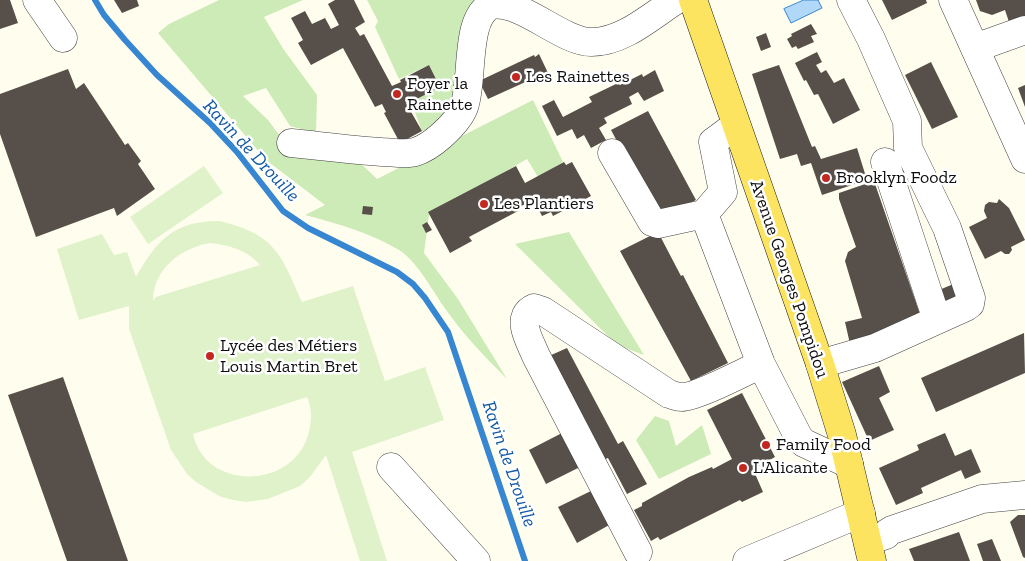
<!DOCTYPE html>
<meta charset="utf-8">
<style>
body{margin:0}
canvas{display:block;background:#fffdee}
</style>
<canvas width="1025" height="561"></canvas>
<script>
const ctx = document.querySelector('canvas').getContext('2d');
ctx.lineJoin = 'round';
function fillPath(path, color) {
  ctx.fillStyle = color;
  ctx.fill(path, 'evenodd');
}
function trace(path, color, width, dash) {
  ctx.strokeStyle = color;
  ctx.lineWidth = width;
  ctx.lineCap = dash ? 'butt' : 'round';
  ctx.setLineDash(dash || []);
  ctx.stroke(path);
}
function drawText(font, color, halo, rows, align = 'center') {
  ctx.font = font + ' "Zilla Slab",serif';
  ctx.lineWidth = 5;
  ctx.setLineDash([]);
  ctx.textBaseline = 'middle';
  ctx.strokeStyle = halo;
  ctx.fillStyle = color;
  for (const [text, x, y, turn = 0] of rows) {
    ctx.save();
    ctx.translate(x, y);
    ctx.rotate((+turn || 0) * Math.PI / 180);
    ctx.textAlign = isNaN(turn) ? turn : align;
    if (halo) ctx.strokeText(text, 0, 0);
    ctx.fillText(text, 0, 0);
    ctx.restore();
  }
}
const green = new Path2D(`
 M219,0H303L264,17L284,50L317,95L316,133L290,126L266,88L243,96L268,120L292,152L356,159L377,179L533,100L563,162L538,177L527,159L429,215L424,253L458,299L507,379C484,356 462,333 444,307C432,290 417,261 399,250C369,232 338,224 305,215L325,205L266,160L158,33L169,24Z
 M367,0H477L462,94L444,126L422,131L411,102L440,86L429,65L399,79L375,27L378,21Z
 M569,232L644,355L617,345L515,244Z
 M655,416L669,421L676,446L702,425L711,454L659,479L636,440Z`);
const pitch = new Path2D(`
 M204,166L223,193L148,244L130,217Z
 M219,221C275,234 281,254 302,302L353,286L385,381L425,367L444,420L352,452L387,561H360L326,455L310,477L300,486L268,499L246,502L233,500L219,496L196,482L187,474L171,450L129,329V306L79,320L57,249L102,234L114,255L127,252L136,277C157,240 174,221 219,221ZM210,243C230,245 247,250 260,265L156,297L153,301C153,269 181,248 210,243ZM307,397C312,409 312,419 309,431C297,489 206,493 193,434Z`);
const water = new Path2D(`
 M804,0H818L822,8L791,23L784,9Z`);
const stream = new Path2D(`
 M95,0L104,15L125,40L157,75L210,123L237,152L283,211L308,228L397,272L413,284L425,298L448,332L525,561`);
const building = new Path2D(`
 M0,0H10L18,23L0,29Z
 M114,0H137L139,6L122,13Z
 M335,0H354L365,22L355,28L360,36L364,34L392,86L401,82L400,80L429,65L440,87L411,102L410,101L406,103L422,131L400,143L384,113L386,112L382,104L375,107L343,48L311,65L298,43L303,40L291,18L305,11L312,24L325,18L331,29L339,25L328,4Z
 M882,0H926L927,3L892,20Z
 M976,0H1025V19L1010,25L1005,10L992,15L980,11Z
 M811,24L817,34L811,36L814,42L798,49L796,46L792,48L787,39L792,36L791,34Z
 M766,33L771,47L761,51L756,37Z
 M817,52L822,62L816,65L821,73L826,70L834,83L844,78L860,110L833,124L818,94L814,95L806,80L804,81L795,63Z
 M539,54L549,75L534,82L532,79L488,99L479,81L534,55L535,57Z
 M931,62L958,117L932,129L905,75Z
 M779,65L812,147L815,146L821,159L857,148L867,180L822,195L811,163L801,166L797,154L780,159L752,74Z
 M68,69L76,89L84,83L125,145L128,143L141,161L138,164L155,189L117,216L114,208L36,237L0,134V94Z
 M655,70L664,91L644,101L638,92L629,97L632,104L604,118L607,123L599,128L606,140L591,148L584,135L577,139L572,129L557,136L542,106L554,100L563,117L592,102L589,97L618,83L620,85L642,74L643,77Z
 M1025,85V107L1018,88Z
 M648,111L696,200L659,220L611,130Z
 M564,162L566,165L572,162L591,196L553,216L551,212L542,216L534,200L517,208L518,211L469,237L472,241L450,253L428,212L516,166L525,183Z
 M874,181L921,317L850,344L845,322L862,318L845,261L848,252L856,247L839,199V193Z
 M999,199L1009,208L1025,240L1011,247L1012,250L1009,254H1005L1001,251L985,259L969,227L987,218L984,211L985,205L989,202L997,203Z
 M363,206L373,207L372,215L362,214Z
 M427,222L432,230L426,233L422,225Z
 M658,232L681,276L683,275L728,363L691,381L620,251Z
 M956,283L961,296L945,305L939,290Z
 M1024,333L1025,373L936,412L921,378Z
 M567,348L618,444L623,441L647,484L627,494L608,458L603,460L549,356Z
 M879,366L890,392L879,398L894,430L869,441L842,382Z
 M63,377L128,561H67L8,395Z
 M742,393L775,457L753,469L763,492L742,502L740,500L660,540L658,537L651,541L634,510L642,506V503L689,477L712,467L713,469L732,459L707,410Z
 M562,433L580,467L546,484L529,450Z
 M945,433L955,456L971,449L981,472L965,479L961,470L921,488L923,493L896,505L879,468L919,450L917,445Z
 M593,490L611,524L577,543L558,507Z
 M1018,515H1025V558L1023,557L1010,522Z
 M959,532L970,561H914L909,549Z
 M992,539L1001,561H983L977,544Z`);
const minor = new Path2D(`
 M37,0L63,38
 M953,0L1025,159
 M975,48L1025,30
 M736,125L713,142L723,192L704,214L761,364L799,438L804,443L849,464
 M291,143C321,146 351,150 382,152C392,152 405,155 415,152C425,149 433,143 441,136C450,128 460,118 464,107C474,81 464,16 492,5C522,0 563,43 592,42C623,42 651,16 676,0
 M612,153L652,222L658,224L704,214
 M885,162L937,320
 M820,364L875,348L966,307L970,304L971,298L947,228L908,148L907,121L871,39L851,0
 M391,467L476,561
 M868,541L886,535L887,533L892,530L982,499L1025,495
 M638,552L536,356C531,343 514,317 534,308L543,311L669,394C673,395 677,397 681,397C694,398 747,371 761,364
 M747,561L861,513`);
const major = new Path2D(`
 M693,0L820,364L842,435L872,561`);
const markers = [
 [516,77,5,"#c32721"],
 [397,94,5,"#c32721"],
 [826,178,5,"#c32721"],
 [484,204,5,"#c32721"],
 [210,356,5,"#c32721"],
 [766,445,5,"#c32721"],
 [743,468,5,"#c32721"]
];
const poiNames = [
 ["Les Rainettes",526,77],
 ["Foyer la",407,84],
 ["Rainette",407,105],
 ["Brooklyn Foodz",836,178],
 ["Les Plantiers",494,204],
 ["Lycée des Métiers",220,346],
 ["Louis Martin Bret",220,367],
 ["Family Food",776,445],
 ["L'Alicante",753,468]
];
const streetNames = [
 ["Avenue Georges Pompidou",789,279,71]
];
const waterNames = [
 ["Ravin de Drouille",251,151,47],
 ["Ravin de Drouille",509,464,71]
];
fillPath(green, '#cdebb7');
fillPath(pitch, '#e0f2c9');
fillPath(water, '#b1d8f8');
trace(water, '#3686d2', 1);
trace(stream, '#3686d2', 6);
fillPath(building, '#57504a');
trace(minor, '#414141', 29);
trace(major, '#1f1f1f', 29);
trace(minor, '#fff', 28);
trace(major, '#fde460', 28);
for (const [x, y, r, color] of markers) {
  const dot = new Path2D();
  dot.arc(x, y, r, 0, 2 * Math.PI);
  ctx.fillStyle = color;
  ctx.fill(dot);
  trace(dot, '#fff', 2);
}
drawText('18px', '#0e0e0e', '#fff', poiNames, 'left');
drawText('18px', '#0e0e0e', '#fff', streetNames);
drawText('italic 19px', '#1258a4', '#fff', waterNames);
</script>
